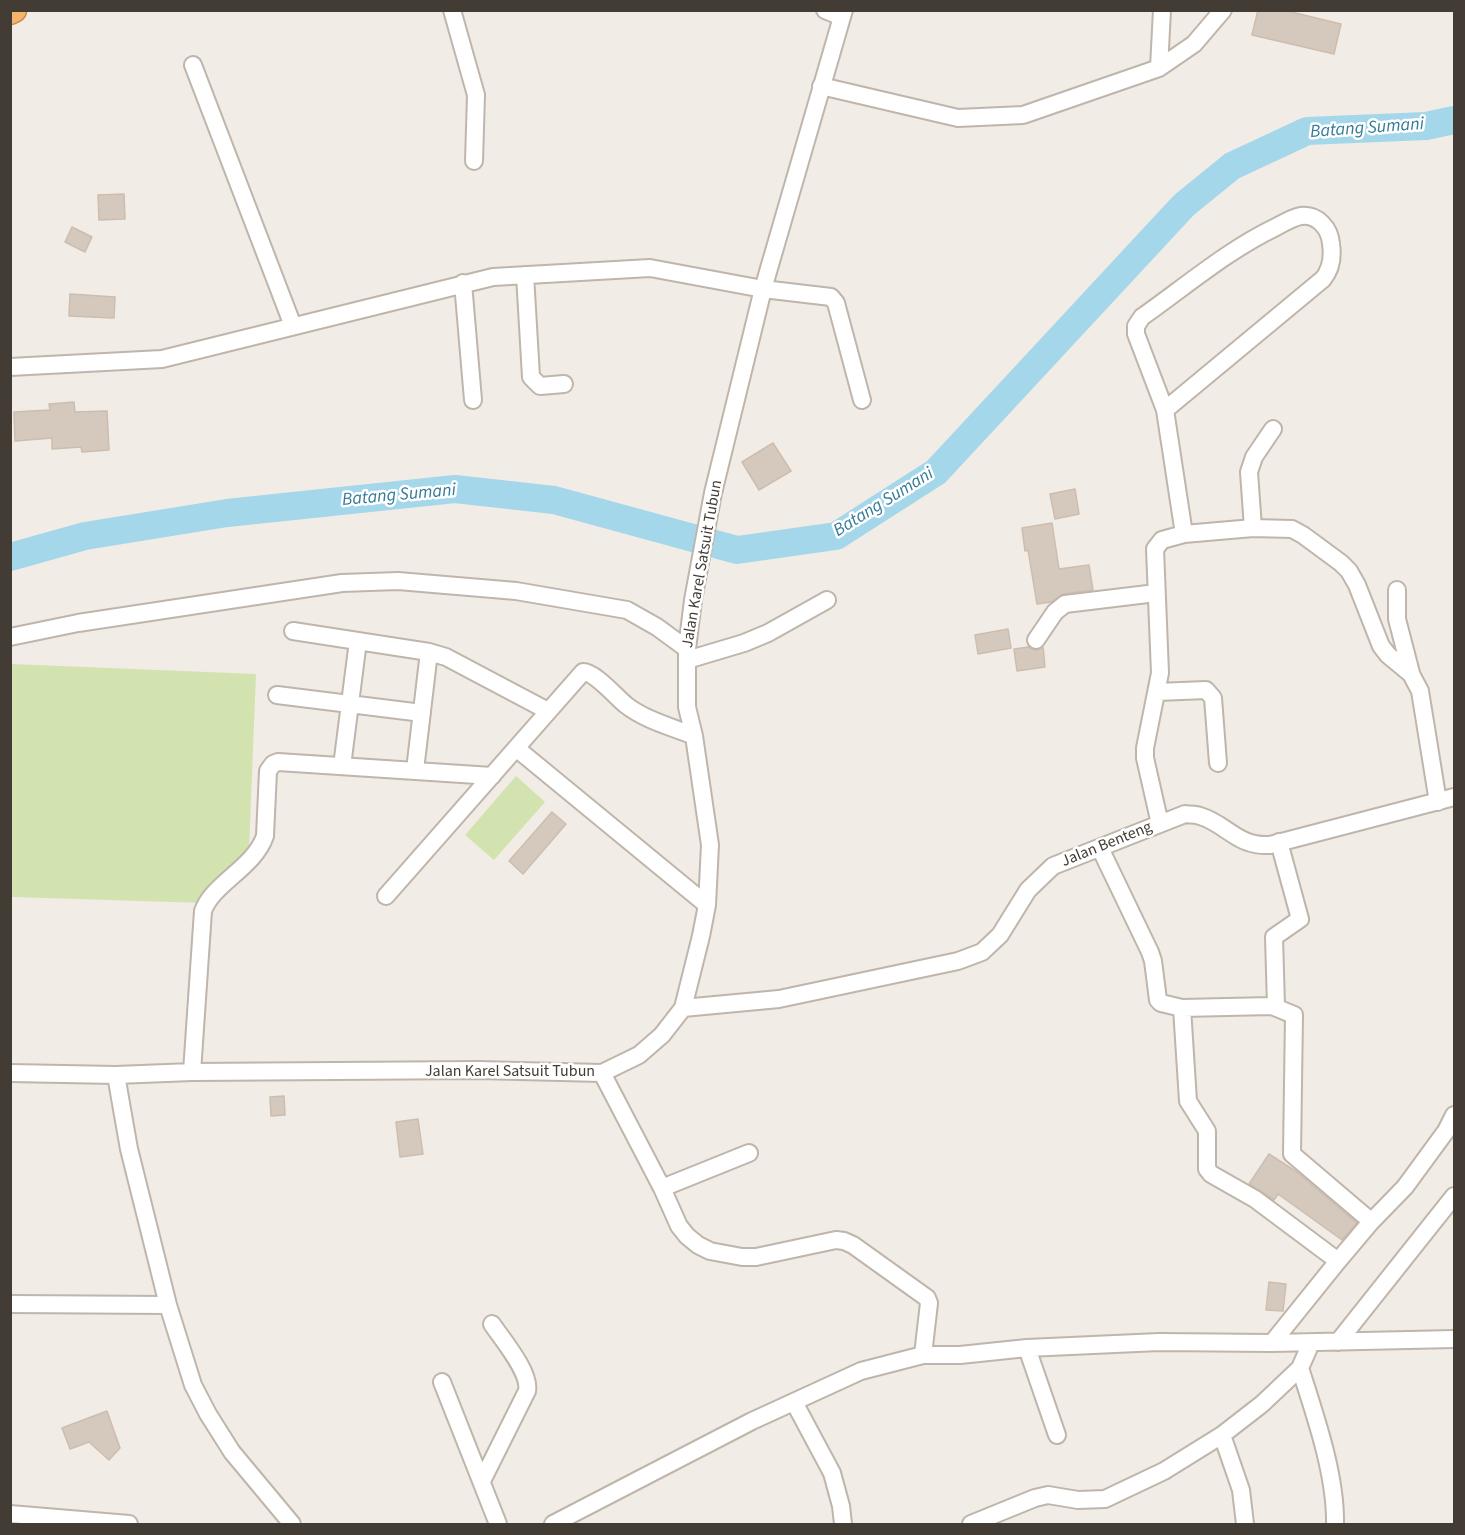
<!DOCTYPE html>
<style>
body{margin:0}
#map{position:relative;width:1465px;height:1535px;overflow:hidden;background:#f1ece5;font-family:"Source Sans 3",sans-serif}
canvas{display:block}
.frame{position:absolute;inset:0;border:12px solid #433c35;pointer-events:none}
</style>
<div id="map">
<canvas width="1465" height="1535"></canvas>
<div class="frame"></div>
</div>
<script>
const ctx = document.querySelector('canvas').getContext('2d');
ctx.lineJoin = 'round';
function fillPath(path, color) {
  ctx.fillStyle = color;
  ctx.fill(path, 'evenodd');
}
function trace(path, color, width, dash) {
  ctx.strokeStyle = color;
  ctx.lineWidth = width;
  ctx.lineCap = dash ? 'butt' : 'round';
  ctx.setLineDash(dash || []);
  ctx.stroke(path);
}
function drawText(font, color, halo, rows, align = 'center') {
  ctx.font = font + ' "Source Sans 3",sans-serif';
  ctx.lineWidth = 5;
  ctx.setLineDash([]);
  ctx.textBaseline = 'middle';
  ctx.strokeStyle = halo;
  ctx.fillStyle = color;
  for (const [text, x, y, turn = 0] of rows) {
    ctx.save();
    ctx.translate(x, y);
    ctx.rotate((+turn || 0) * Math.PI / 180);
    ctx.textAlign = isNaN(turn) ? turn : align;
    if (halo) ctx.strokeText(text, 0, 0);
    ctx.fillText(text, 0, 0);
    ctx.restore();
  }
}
const green = new Path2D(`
 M11,664L256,674L249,850L205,903L11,897Z
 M516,776L545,802L494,860L465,835Z`);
const river = new Path2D(`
 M10,557L85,536L227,513L455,489L554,500L737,550L836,536L936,472L1184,205L1232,166L1307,131L1426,126L1454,120`);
const building = new Path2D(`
 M1258,10H1283L1341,24L1334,54L1252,35Z
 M124,194L125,219L99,220L98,195Z
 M72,227L92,237L85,252L65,242Z
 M70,294L115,297L114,318L69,316Z
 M74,402L75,412L107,411L109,450L82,452L81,447L52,449V438L15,441L14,412L50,410L49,404Z
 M773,443L791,471L759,490L742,462Z
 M1075,489L1079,514L1055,519L1050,494Z
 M1052,523L1059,569L1089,565L1093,590L1063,594L1051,602L1037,604L1028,550L1025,551L1022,528Z
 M1008,629L1011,648L978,654L975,635Z
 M1029,647L1036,650L1043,647L1045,667L1017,671L1014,649Z
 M552,812L566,824L523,874L509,861Z
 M284,1096L285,1115L271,1116L270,1097Z
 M418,1119L423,1154L400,1157L396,1122Z
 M1269,1154L1297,1172L1357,1223L1342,1240L1278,1194L1274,1200L1249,1184Z
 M1269,1282L1286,1284L1283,1311L1266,1310Z
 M107,1411L120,1448L109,1460L89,1442L70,1449L62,1428Z`);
const minor = new Path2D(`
 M452,10L476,95L474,161
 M825,10L842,17
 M193,65L293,326
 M1159,68L1162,10
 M821,86L958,118L1023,115L1159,68L1194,44L1223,10
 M525,275L531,377L540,386L564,384
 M463,283L473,400
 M10,367L162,359L493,277L650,268L763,289L831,297L836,303L862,400
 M1165,410L1323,279C1331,269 1333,257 1331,244C1330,229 1318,214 1301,216C1293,217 1284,223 1276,227C1228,250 1186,286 1142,317L1136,326V334L1165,410L1184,534
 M1253,528L1249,472L1254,457L1273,429
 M1397,590V619L1411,673
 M293,631L429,652L446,657L548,711
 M10,637L78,623L342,583L398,581L516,591L627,610L657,627L687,649
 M1036,640L1055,612L1065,604L1156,593
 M687,660L744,643L768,633L827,600
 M1157,692L1206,690L1213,698L1218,763
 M277,695L422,713
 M516,748L707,905
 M342,766L358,641
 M415,770L429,652
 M1160,824L1145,758V748L1160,673L1155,549L1162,540L1184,534L1253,528L1292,529L1303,535L1341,563L1349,571L1357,585L1381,646L1388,655L1411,674L1420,691L1438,802
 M1100,848L1150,952L1153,961L1158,1000L1161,1003L1182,1008L1272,1006L1294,1015L1292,1154L1366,1217L1370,1223
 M386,896L583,672C595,672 616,697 626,705C645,720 672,727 694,736
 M1276,1006L1274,937L1300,919L1279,842
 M683,1008L779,999L958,961L982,952L1000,935L1028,890L1053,866L1185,814C1189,815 1195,814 1200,816C1227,824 1237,847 1270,845L1454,797
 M1182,1008L1188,1101L1207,1131V1169L1211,1174L1255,1199L1338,1261
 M192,1072L203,911C213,883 254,868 265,836L268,771L273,764L278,762L492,776
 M10,1073L116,1075L192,1072L478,1070L602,1073L639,1055L662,1035L683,1008L701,936L707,905L710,845L694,736L687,707V649L693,600L713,493L763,289L844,10
 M602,1073L662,1188L679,1226L687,1236L698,1245L710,1251L742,1257H756L836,1240L844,1241L853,1245L927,1298L929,1303L923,1355
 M116,1075L129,1149L168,1305L193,1385L208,1414L232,1452L292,1524
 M662,1188L749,1153
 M10,1304L168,1305
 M1338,1342L1454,1196
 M1272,1343L1338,1261L1370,1223L1405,1187L1446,1131L1454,1115
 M1027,1348L1057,1435
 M1300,1368C1315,1415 1336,1475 1335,1524
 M442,1382L498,1524
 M794,1402L832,1473L841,1506L843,1524
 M1222,1435L1241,1490L1245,1524
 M482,1481L527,1391C531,1373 502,1339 492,1324
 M10,1514L129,1524
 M553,1524L752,1421L861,1371L923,1355H960L1027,1348L1159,1342L1272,1343L1454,1339
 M971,1524L1035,1498L1048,1495L1078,1500L1105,1499L1164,1471L1222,1435L1262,1404L1300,1368L1311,1343`);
const highway = new Path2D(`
 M10,12L14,10`);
const streetNames = [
 ["Jalan Karel Satsuit Tubun",703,564,-80],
 ["Jalan Benteng",1107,845,-22],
 ["Jalan Karel Satsuit Tubun",510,1072]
];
const waterNames = [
 ["Batang Sumani",1367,129,-4],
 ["Batang Sumani",399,496,-5],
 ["Batang Sumani",884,503,-32]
];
fillPath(green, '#d3e3b0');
trace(river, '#a5d7ea', 28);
fillPath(building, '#d5c9be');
trace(building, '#ccbdaf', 1.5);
trace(minor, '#bfb5ab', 20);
trace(highway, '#d1873f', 27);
trace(minor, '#fff', 16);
trace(highway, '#f3b56e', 24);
drawText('16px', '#433c35', '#fff', streetNames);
drawText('italic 18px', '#337a97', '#fff', waterNames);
</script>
